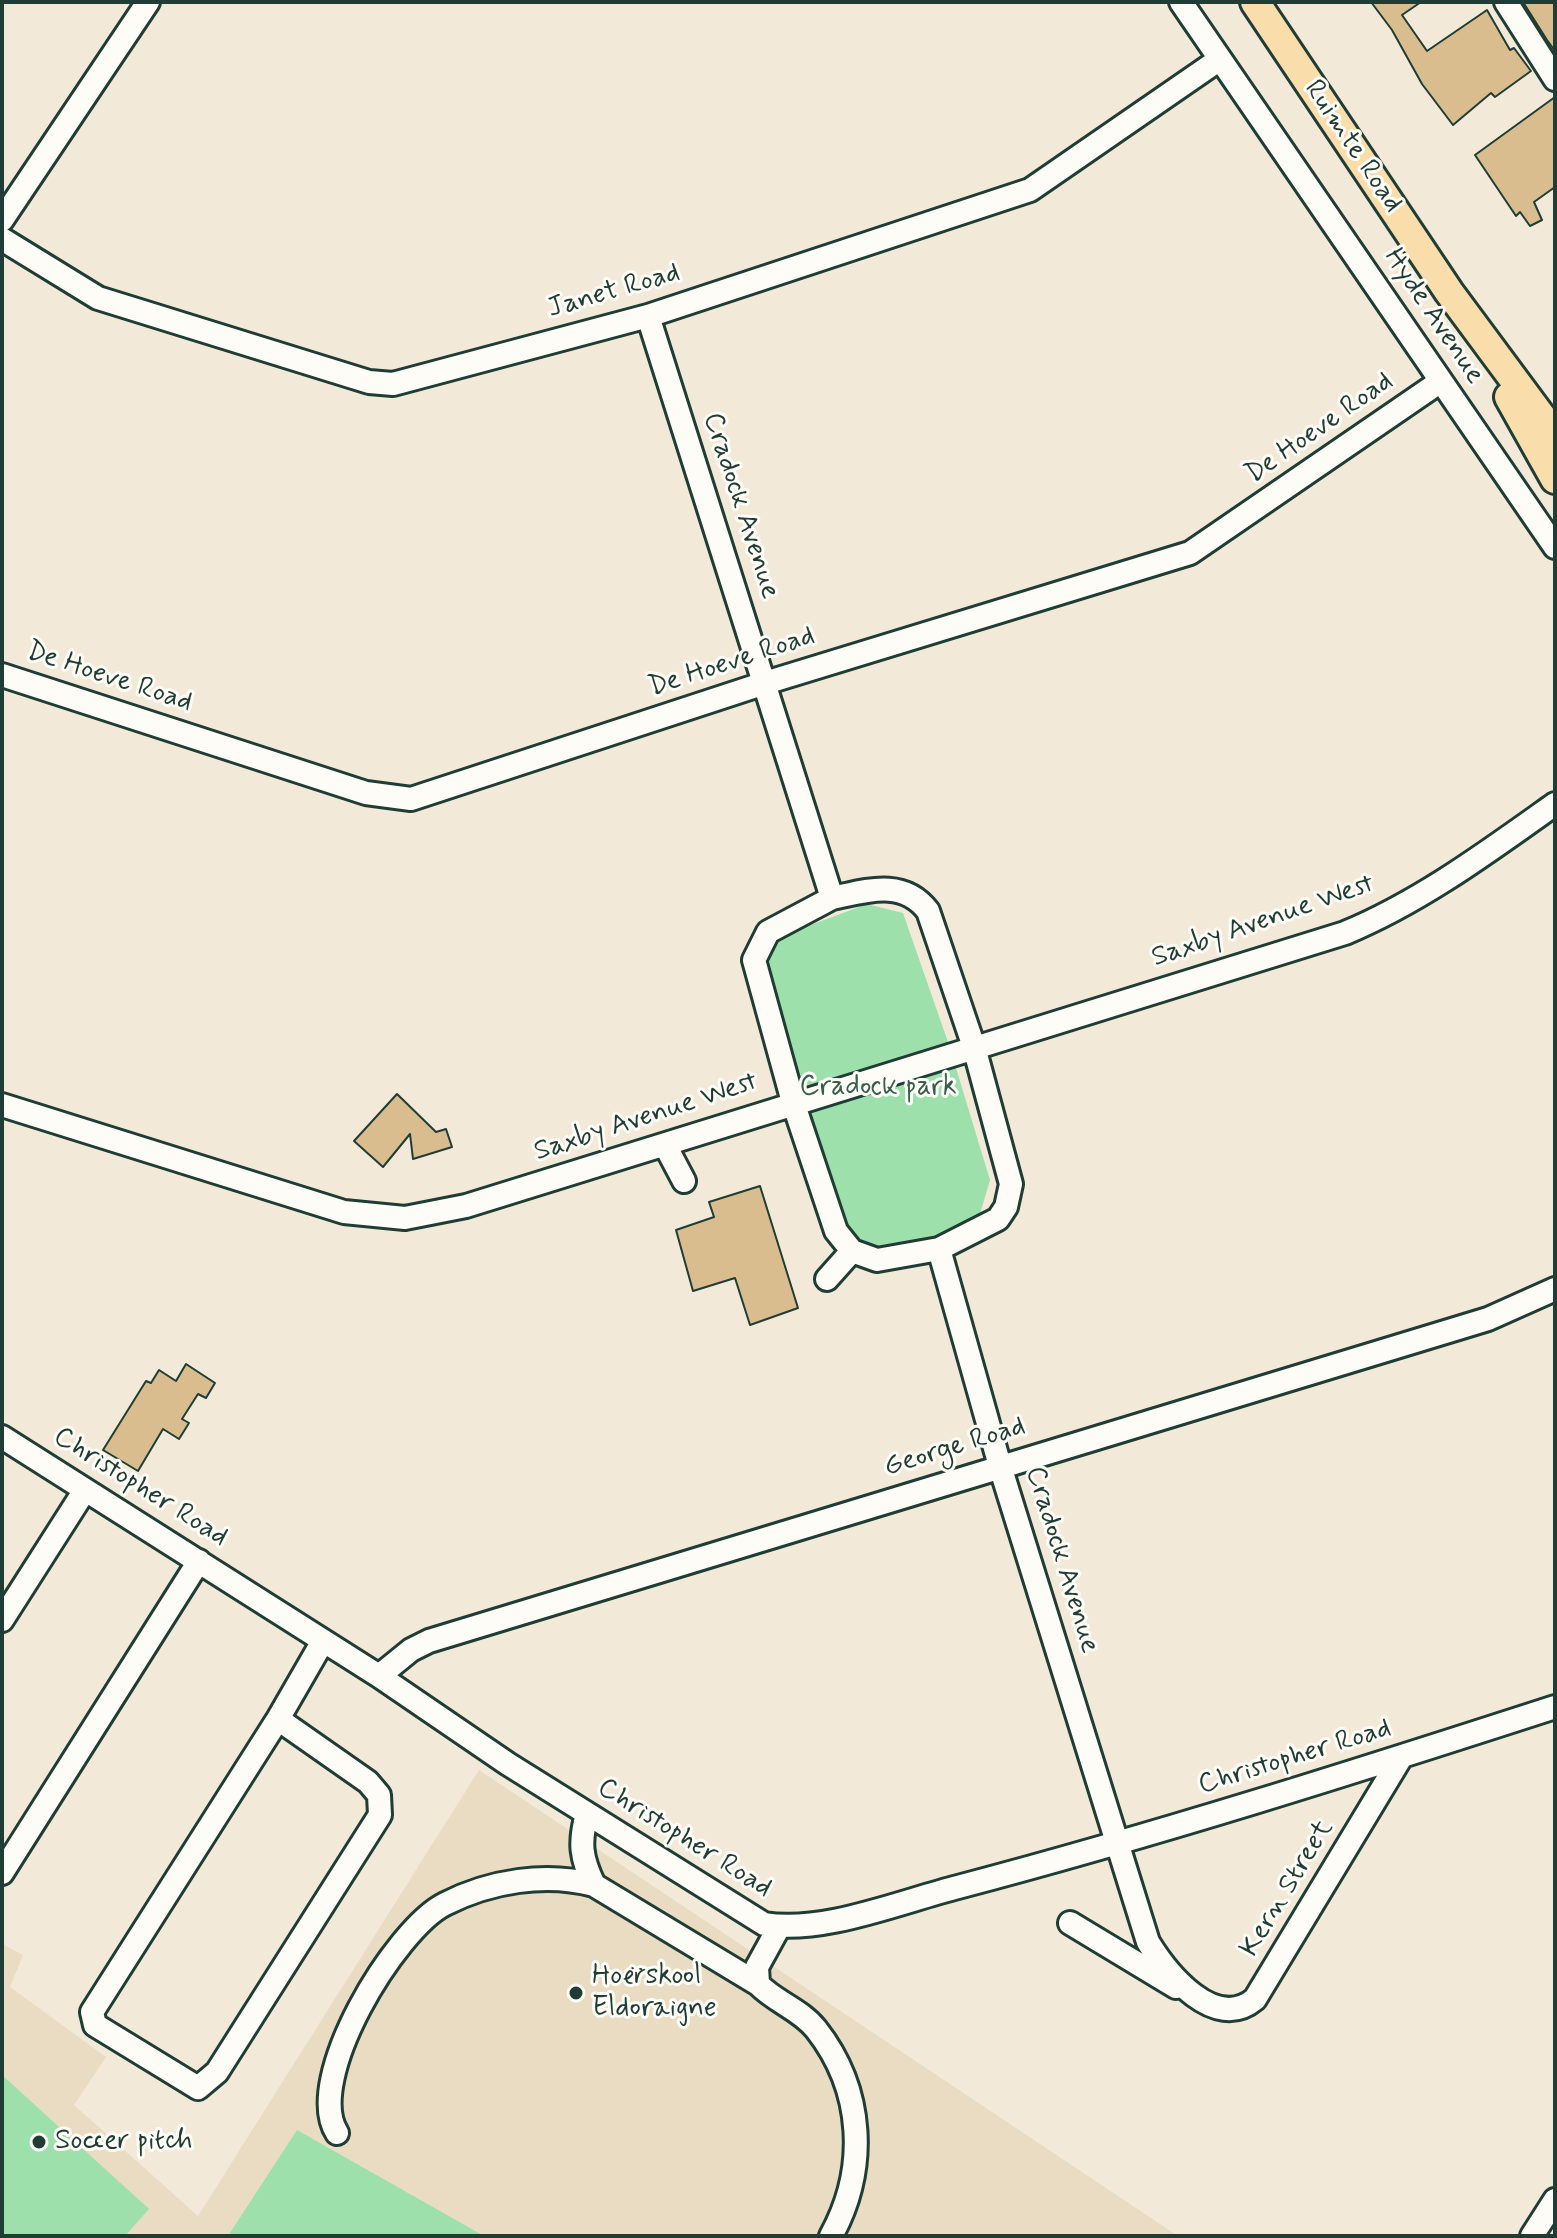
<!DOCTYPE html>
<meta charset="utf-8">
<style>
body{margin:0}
#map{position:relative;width:1557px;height:2238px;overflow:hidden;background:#f2e9d8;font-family:Mynerve,sans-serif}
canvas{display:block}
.frame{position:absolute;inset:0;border:4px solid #1f3d34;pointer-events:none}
</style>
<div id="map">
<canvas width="1557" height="2238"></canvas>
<div class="frame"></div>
</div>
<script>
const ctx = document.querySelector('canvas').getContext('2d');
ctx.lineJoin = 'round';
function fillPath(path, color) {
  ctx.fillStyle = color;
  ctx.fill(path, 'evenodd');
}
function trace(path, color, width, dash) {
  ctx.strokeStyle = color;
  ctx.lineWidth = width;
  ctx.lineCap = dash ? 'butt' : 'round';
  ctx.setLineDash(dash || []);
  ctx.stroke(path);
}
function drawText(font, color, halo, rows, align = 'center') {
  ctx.font = font + ' Mynerve,sans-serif';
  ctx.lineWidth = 6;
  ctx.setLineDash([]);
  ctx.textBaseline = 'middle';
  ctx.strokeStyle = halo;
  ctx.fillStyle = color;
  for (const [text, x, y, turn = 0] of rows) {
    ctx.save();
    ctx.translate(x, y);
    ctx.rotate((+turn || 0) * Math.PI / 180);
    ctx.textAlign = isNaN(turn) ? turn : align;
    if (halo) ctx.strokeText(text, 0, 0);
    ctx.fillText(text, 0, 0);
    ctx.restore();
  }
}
const built = new Path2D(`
 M479,1770L1178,2236H2V1944L23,1955L10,1987L106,2057L74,2105L198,2216Z`);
const green = new Path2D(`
 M867,904L903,913L949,1045L990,1180L980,1214C947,1232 894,1267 856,1244C849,1240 843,1231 837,1226L760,970L776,938Z
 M2,2075L149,2209L125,2236H2Z
 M297,2130L484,2236H228Z`);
const building = new Path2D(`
 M1371,2H1421L1402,15L1427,51L1487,10L1510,50L1514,48L1531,71L1495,97L1491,93L1453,125L1422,84L1392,30Z
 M1523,2H1555V51L1547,40Z
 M1555,97V187L1534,202L1542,220L1530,226L1520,212L1516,216L1475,155Z
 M397,1094L436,1132L446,1129L452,1147L413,1159L410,1134L383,1167L354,1141Z
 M760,1186L798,1308L750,1325L735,1278L693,1291L676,1230L714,1217L709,1202Z
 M186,1364L215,1383L206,1398L198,1394L182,1419L189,1423L179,1439L163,1429L138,1471L103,1450L146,1381L151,1383L159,1370L176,1381Z`);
const minor = new Path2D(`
 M1181,2L1555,547
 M1506,2L1555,79
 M2,220L148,2
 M2,239L98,298L369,382L393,384L648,316L1030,190L1220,59
 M648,316L832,898L768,932L754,960L793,1102L836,1231L852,1251L877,1260L939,1249L1000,1466L1148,1942C1167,1973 1215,2033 1255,1999L1400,1759
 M2,675L366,793L411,799L765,683L1190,553L1441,381
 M832,898C866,891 903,878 928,911L974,1047L1011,1184L1006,1207L998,1219L939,1249
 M2,1105L344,1212L405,1218L466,1206L1345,933C1420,902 1489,851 1555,804
 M665,1145L684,1181
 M827,1279L852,1251
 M2,1437L379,1676L508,1764L764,1924C823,1934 899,1902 958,1887C1159,1834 1357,1771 1555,1707
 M2,1620L85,1490
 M379,1676L411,1650L429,1641L1488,1319L1555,1289
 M278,1719L368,1782L379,1795L380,1815L217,2072L198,2088L95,2025L92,2012L278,1719L323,1641
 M587,1814C579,1843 581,1858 594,1885
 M2,1873L199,1561
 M1070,1923L1176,1987
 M779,1927L757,1967L758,1984C775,2002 800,2009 816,2029C864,2090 868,2169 831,2236
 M337,2133C303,2080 395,1929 445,1904C490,1881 546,1872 594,1885L758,1984
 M1532,2236L1555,2200`);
const major = new Path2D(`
 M1255,2L1449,292L1555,435
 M1509,397L1555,479`);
const markers = [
 [576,1993,8,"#1f3d34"],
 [39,2142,8,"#1f3d34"]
];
const streetNames = [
 ["Ruimte Road",1352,147,56],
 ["Janet Road",614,292,-16],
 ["Hyde Avenue",1433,317,56],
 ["De Hoeve Road",1320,429,-35],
 ["Cradock Avenue",740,506,72],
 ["De Hoeve Road",732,663,-18],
 ["De Hoeve Road",109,678,18],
 ["Saxby Avenue West",1263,922,-19],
 ["Saxby Avenue West",646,1118,-18],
 ["George Road",955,1448,-17],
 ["Christopher Road",140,1488,32],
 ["Cradock Avenue",1061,1560,73],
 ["Christopher Road",1295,1758,-17],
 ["Christopher Road",684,1839,32],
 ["Kern Street",1288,1889,-59]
];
const parkNames = [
 ["Cradock park",878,1088]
];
const poiNames = [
 ["Hoërskool",592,1977],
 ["Eldoraigne",592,2009],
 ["Soccer pitch",55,2142]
];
fillPath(built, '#eadcc2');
fillPath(green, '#9de0ac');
fillPath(building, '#d9bd8e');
trace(building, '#1f3d34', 2);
trace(minor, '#1f3d34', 28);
trace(major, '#1f3d34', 34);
trace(minor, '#fdfcf7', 22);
trace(major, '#f9deab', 28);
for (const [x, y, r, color] of markers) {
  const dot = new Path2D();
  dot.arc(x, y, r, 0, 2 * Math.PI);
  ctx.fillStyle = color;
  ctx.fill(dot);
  trace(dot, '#fdfcf7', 3);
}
drawText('28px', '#1f3d34', '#fdfcf7', streetNames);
drawText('28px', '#385e4c', '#fdfcf7', parkNames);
drawText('28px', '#1f3d34', '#fdfcf7', poiNames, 'left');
</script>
